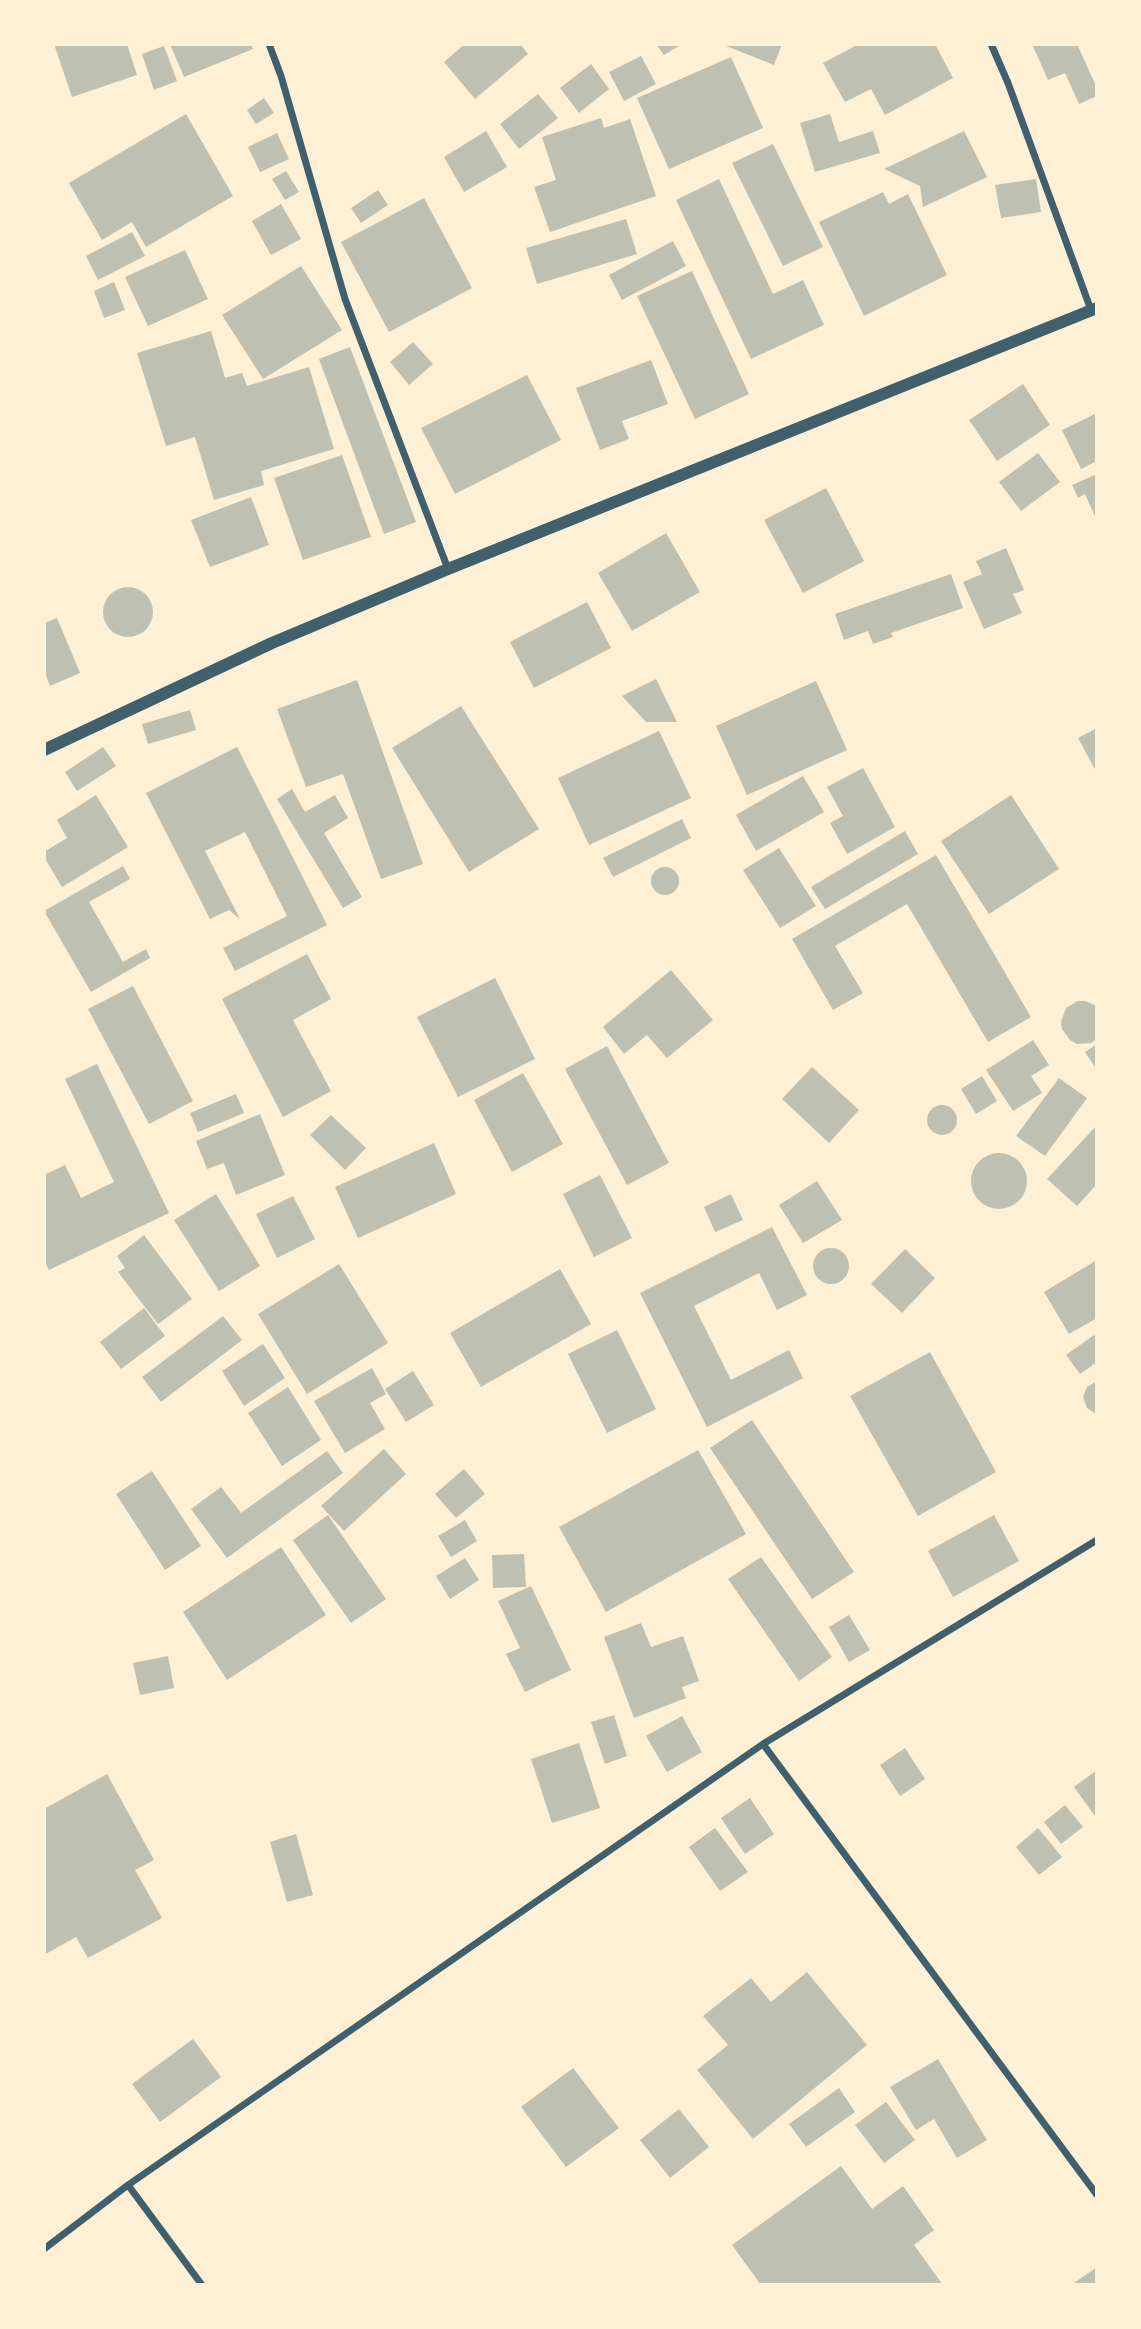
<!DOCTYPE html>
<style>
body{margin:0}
#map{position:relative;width:1141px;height:2329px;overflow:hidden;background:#fdf0d5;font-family:Roboto,sans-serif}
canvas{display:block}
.frame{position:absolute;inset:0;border:46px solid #fdf0d5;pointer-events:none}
</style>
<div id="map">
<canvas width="1141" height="2329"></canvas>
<div class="frame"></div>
</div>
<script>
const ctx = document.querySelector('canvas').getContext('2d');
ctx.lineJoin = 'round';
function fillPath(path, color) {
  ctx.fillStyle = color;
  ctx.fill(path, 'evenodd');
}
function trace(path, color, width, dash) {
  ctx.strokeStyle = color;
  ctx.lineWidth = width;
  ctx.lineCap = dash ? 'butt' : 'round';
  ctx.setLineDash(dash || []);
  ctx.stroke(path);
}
const building = new Path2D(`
 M54,44H127L137,75L72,97Z
 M170,44H251L253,49L184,77Z
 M465,44H520L528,54L475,99L444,62Z
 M656,44H682L664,55Z
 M721,44H782L774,65Z
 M859,44H935L953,78L885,115L871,89L845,102L823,63Z
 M1032,44H1077L1097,88V96L1079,104L1065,73L1048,80Z
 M164,46L177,81L154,90L142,54Z
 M641,56L656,84L624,101L609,72Z
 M731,57L763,128L669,169L637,98Z
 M591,64L609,89L579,113L560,88Z
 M538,94L558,118L519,149L500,124Z
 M264,98L274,113L256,124L247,110Z
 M186,114L233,196L146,247L132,222L102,240L69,183Z
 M830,114L839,142L873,131L880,153L815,172L800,123Z
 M601,118L604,128L630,119L656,196L550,232L534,187L556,180L542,137Z
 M486,131L507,167L464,192L444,157Z
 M964,131L987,177L923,207L920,186L884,169Z
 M277,133L289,159L260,172L248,147Z
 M773,144L823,247L783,266L732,163Z
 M286,171L299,192L285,200L272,179Z
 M719,179L773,294L803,280L824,325L751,359L676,200Z
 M1036,179L1041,212L1001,218L995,185Z
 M378,190L388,205L361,223L351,208Z
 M883,192L889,204L908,194L947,275L864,316L819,222Z
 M424,198L472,288L389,332L341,242Z
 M281,204L301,239L271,255L252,221Z
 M626,219L637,254L537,284L526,248Z
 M132,232L145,256L98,280L86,256Z
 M673,241L686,266L622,300L609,275Z
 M185,250L208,299L148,326L125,277Z
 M301,266L342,330L263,379L222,315Z
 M692,271L749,394L695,419L637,296Z
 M114,282L125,310L104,318L94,291Z
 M211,331L225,378L242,373L247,386L309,367L334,449L261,471L264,485L214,500L195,437L166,446L137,353Z
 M413,342L433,364L409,385L390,362Z
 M350,347L416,522L384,534L319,359Z
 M651,360L668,404L622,421L629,439L600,450L576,388Z
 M527,375L561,440L455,494L421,428Z
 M1023,384L1050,425L997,461L969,420Z
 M1097,413V461L1081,469L1062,430Z
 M1038,453L1060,482L1021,511L999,482Z
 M342,455L371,537L303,560L274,478Z
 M1097,474V521L1085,494L1078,498L1072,485Z
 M826,488L864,561L803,593L764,520Z
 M251,497L269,545L210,567L191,520Z
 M666,533L700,592L632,631L598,573Z
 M1006,548L1024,590L1013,594L1022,613L984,629L963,582L982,574L976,561Z
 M951,574L963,608L891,633L893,637L873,644L868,631L844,640L835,614Z
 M103 612a25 25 0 1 1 50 0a25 25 0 1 1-50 0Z
 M587,602L611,648L534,688L510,642Z
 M57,618L80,673L50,686L44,670V623Z
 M656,679L677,722H646L622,696Z
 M357,680L423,864L381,879L343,774L306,787L277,709Z
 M816,681L847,750L747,795L716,726Z
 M461,706L539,829L469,872L392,748Z
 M190,710L196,730L148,744L142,724Z
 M1097,728V773L1078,738Z
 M659,731L691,798L589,845L558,778Z
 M103,747L116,766L77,791L65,772Z
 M237,747L327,925L235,971L223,948L287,916L245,832L205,851L240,919L229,910L210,919L146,793Z
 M863,768L895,827L847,854L830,823L843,816L827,787Z
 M803,776L824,812L756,851L736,815Z
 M292,789L305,812L335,795L348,818L324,833L362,897L343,908L277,799Z
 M96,795L128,847L62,887L44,857V852L67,838L57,820Z
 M1011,795L1059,869L989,914L941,841Z
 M682,819L691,838L613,877L603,858Z
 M905,831L918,854L825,909L811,887Z
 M779,848L816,906L780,928L743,870Z
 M936,855L1031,1017L988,1042L907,904L835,946L863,993L833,1010L792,939Z
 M123,866L130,879L89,902L123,962L146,949L150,958L91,992L44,911Z
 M651 881a14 14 0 1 1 28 0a14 14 0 1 1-28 0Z
 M307,954L331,999L293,1020L331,1091L283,1117L222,999Z
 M671,970L713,1020L667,1058L647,1035L624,1054L603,1027Z
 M495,978L535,1059L458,1097L417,1017Z
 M133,986L193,1101L149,1124L88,1009Z
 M1078,1001H1085L1097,1006V1039L1091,1043L1077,1044L1070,1040L1062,1029L1061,1022L1066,1008Z
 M1033,1040L1049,1065L1031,1076L1042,1093L1013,1111L986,1070Z
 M1097,1044V1070L1085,1052Z
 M607,1046L669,1163L627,1185L565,1069Z
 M97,1064L169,1213L49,1270L44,1260V1175L65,1165L81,1198L114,1182L65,1079Z
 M812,1067L859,1110L829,1143L782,1099Z
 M523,1073L563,1144L512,1172L474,1100Z
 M982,1076L997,1101L976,1114L961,1089Z
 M1059,1078L1087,1098L1045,1156L1016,1136Z
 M236,1094L244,1113L198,1132L190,1113Z
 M927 1120a15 15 0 1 1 30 0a15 15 0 1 1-30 0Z
 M260,1114L285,1175L236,1195L224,1163L207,1169L196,1141Z
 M331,1115L366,1148L345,1170L310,1135Z
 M1097,1125V1184L1077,1206L1047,1179Z
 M434,1143L456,1194L358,1238L335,1187Z
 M971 1181a28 28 0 1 1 56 0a28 28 0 1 1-56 0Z
 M600,1175L632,1238L594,1257L563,1194Z
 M817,1181L842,1220L803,1243L779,1205Z
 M216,1194L260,1266L219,1291L174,1220Z
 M731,1194L743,1220L715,1232L704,1207Z
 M293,1196L315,1239L277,1258L256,1214Z
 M772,1227L807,1295L777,1310L759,1273L694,1306L731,1380L789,1350L803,1378L707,1427L640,1293Z
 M144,1235L192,1299L158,1324L118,1272L125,1268L117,1256Z
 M813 1266a18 18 0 1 1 36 0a18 18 0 1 1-36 0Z
 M905,1249L935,1278L902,1313L871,1284Z
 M1097,1260V1318L1069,1334L1044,1292Z
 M339,1264L388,1343L307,1394L258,1314Z
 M560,1269L591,1324L481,1387L450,1333Z
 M144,1308L165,1336L121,1369L100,1342Z
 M223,1316L242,1340L161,1402L142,1377Z
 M617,1330L656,1409L607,1433L568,1354Z
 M1094,1335L1097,1339V1362L1080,1374L1066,1355Z
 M263,1344L285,1378L244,1406L222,1371Z
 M930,1352L996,1472L918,1516L850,1396Z
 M372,1368L386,1394L370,1403L385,1429L345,1453L314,1401Z
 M413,1371L434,1405L406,1422L385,1389Z
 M1097,1381V1415L1087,1408L1083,1397L1087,1387Z
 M288,1387L321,1440L282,1466L248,1413Z
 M752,1420L854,1572L812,1599L710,1448Z
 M384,1449L406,1474L344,1531L321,1506Z
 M698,1450L746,1534L606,1612L559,1527Z
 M327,1451L343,1473L227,1558L191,1509L221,1487L241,1513Z
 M464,1469L485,1494L456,1518L435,1494Z
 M152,1471L201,1546L165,1570L116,1494Z
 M328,1515L386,1599L351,1623L293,1540Z
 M994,1515L1019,1561L953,1597L928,1551Z
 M465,1520L477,1541L451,1557L438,1536Z
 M281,1547L326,1615L227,1680L183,1612Z
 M524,1554L526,1587L493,1588L492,1555Z
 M761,1557L832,1657L799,1681L728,1579Z
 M465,1558L479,1580L450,1599L436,1576Z
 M531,1586L571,1670L525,1692L506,1654L520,1648L498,1601Z
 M849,1615L870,1650L849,1662L829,1627Z
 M641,1623L651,1647L683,1636L699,1681L682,1687L686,1698L634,1718L604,1637Z
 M168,1656L174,1688L140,1695L133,1663Z
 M614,1715L627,1756L605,1764L591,1722Z
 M682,1716L702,1752L667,1772L646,1736Z
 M579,1743L600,1808L552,1823L531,1759Z
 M905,1748L925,1779L900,1796L880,1765Z
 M1097,1770V1819L1074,1787Z
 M107,1774L154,1860L135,1870L162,1918L88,1958L76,1937L44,1955V1809Z
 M750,1798L774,1834L745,1854L721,1818Z
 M1065,1805L1083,1827L1061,1844L1044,1822Z
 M715,1828L748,1872L720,1891L689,1847Z
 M1038,1828L1062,1857L1039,1875L1016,1847Z
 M296,1834L313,1895L287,1902L270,1842Z
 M807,1972L867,2045L753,2139L697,2070L728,2045L703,2016L751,1978L771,2002Z
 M193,2039L221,2077L160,2122L132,2084Z
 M938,2059L987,2140L957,2158L934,2119L916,2130L890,2087Z
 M573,2068L619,2128L566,2167L521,2107Z
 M839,2088L855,2112L806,2147L789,2124Z
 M886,2102L915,2140L884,2163L855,2125Z
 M679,2109L709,2147L670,2178L640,2140Z
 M841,2166L872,2209L903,2186L934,2230L914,2245L943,2285H761L732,2245Z
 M1097,2267V2285H1071Z`);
const minor = new Path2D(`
 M269,44L281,76L345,299L448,569
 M991,44L1008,83L1091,310
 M763,1744L1097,2195
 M128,2185L202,2285
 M44,2249L128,2185L763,1744L1097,1540`);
const tertiary = new Path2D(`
 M44,750L272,643L448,569L1097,308`);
fillPath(building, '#bec0b2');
trace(minor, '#3f606c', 7);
trace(tertiary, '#3f606c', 12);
</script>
